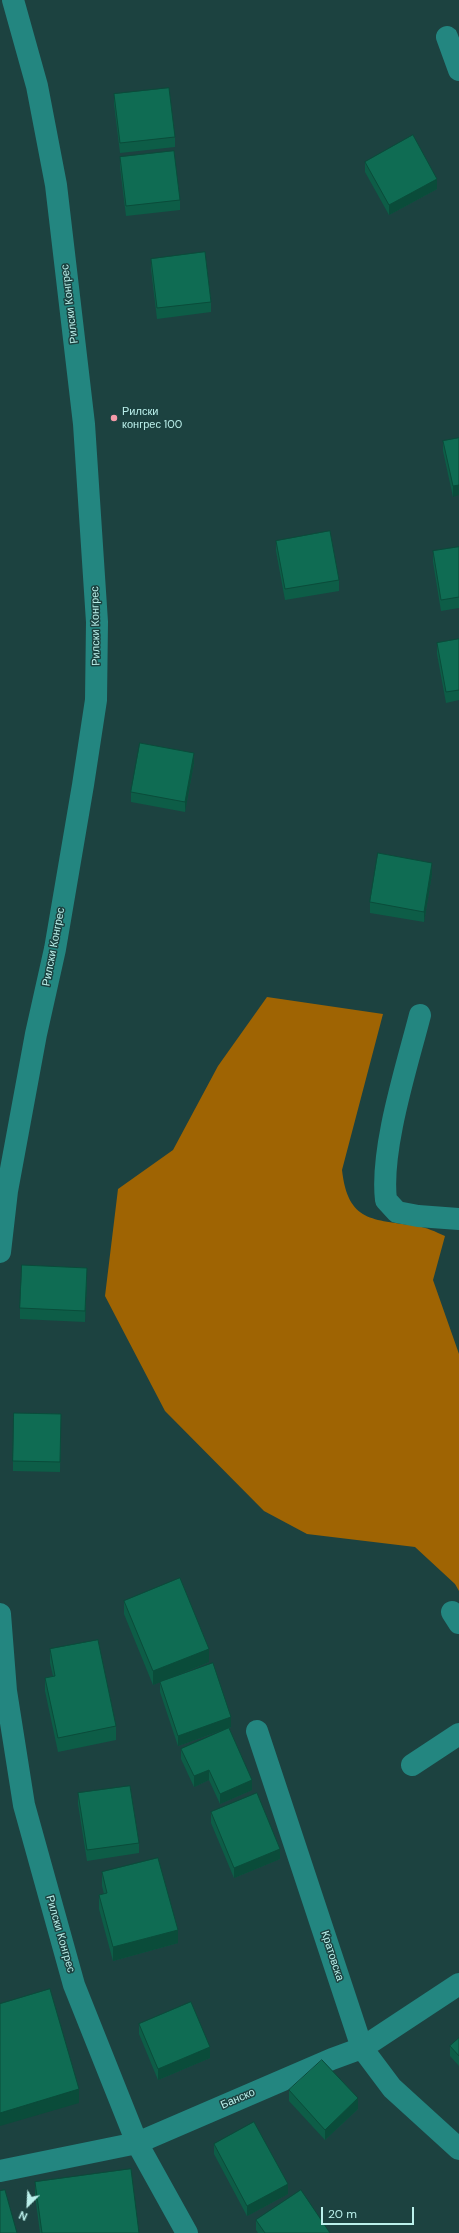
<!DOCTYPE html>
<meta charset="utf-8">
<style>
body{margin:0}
#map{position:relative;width:459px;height:2233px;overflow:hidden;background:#1c4240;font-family:"DM Sans",sans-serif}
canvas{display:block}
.north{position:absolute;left:8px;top:2185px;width:40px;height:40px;-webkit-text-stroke:3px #1c4240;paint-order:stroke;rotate:204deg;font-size:11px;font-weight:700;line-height:16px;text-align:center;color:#bbf0eb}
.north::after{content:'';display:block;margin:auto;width:14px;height:18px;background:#bbf0eb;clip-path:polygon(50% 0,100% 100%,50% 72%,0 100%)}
.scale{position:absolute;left:321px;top:2207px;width:93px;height:18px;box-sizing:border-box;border:2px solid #bbf0eb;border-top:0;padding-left:5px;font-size:12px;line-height:14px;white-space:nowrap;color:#bbf0eb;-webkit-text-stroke:3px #1c4240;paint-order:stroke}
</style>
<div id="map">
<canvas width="459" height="2233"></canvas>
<div class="north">N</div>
<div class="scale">20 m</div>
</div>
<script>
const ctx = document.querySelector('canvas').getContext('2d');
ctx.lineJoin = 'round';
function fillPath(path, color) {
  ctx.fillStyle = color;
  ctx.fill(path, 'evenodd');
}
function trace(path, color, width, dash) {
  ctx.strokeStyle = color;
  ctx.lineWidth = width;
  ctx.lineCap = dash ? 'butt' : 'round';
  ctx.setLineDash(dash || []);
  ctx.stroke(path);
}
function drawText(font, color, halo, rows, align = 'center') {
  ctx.font = font + ' "DM Sans",sans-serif';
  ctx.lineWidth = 3;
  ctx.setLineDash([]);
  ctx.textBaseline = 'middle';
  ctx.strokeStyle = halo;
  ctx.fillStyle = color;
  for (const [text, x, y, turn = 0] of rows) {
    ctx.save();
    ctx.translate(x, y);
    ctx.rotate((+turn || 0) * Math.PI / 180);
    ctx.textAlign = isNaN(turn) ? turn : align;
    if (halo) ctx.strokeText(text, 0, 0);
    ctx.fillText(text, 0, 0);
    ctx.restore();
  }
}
const forest = new Path2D(`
 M267,997L383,1014L342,1170C348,1223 373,1219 416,1226C426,1227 436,1232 445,1236L433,1280L459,1354V1591L455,1584L415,1547L307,1534L264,1511L165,1411L105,1296L118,1189L173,1150L218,1066Z`);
const minor = new Path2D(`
 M447,37L459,70
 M420,1015C407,1066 380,1149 386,1200L397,1212L418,1216L459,1219
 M0,1252L7,1191L36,1034L55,949L83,785L96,700L97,622L84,424L56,185L37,86L13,0
 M452,1612L459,1623
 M0,1614L6,1691L24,1805L74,1985L137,2143L187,2233
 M257,1731L362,2048L392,2088L459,2149
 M412,1765L459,1734
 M0,2171L137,2143L332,2059L362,2048L459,1984`);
const wall = new Path2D(`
 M114,94L175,137V147L120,153L114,104Z
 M120,157L180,200V210L126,216L120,167Z
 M365,162L437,189L389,215L365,172Z
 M151,259L211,302V312L157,319L151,269Z
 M459,438L453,497L443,451V441Z
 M276,541L339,580V591L285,600L276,551Z
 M459,547V608L441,611L433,562V551Z
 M459,639V700L446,703L437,654V643Z
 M194,763L185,812L131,802V792Z
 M432,874L424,922L370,913V902Z
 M87,1278L85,1322L20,1319V1308Z
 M61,1414L60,1472L13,1471V1461Z
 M124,1601L209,1662L166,1680L231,1727L229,1728L252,1790L220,1804L209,1780L194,1787L181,1759V1749L226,1729L178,1746L160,1692V1682L153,1685L124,1614Z
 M50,1649L116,1726V1740L58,1752L45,1691V1678L53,1676L50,1663Z
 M78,1793L139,1843V1853L87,1861L78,1804Z
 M211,1812L280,1859L234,1878L211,1823Z
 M102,1872L178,1943L113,1961L99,1909V1895L104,1894L102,1886Z
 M139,2024L210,2058L158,2080L139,2034Z
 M459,2038V2066L450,2056V2046Z
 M289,2090L358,2109L325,2140L289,2101Z
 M214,2144L288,2194L247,2216L214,2154Z
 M35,2182L139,2233H40L35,2195Z
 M256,2220L330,2233H258L256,2230Z`);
const shadedWall = new Path2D(`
 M437,179V189L389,215V205Z
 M459,485V495L453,497V486Z
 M194,753V763L185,812V802Z
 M432,863V874L424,922V912Z
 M87,1268V1278L85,1322V1311Z
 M209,1649V1662L153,1685V1671Z
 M231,1717V1727L178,1746V1736Z
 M209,1770V1780L194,1787V1776Z
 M252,1780V1790L220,1804V1794Z
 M280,1849V1859L234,1878V1868Z
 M178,1930V1943L113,1961V1947Z
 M210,2047V2058L158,2080V2069Z
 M79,2089V2103L0,2126V2113Z
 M358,2098V2109L325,2140V2130Z
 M288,2184V2194L247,2216V2206Z`);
const building = new Path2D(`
 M169,88L175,137L120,143L114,94Z
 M413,135L437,179L389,205L365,162Z
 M174,151L180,200L126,206L120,157Z
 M205,252L211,302L157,308L151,259Z
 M459,438V485L453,486L443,441Z
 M330,531L339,580L285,589L276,541Z
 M459,547V597L441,600L433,551Z
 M459,639V690L446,692L437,643Z
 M140,743L194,753L185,802L131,792Z
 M378,853L432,863L424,912L370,902Z
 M22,1265L87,1268L85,1311L20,1308Z
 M14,1413L61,1414L60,1462L13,1461Z
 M180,1578L209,1649L153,1671L124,1601Z
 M98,1640L116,1726L58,1738L45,1678L55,1676L50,1649Z
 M213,1663L231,1717L178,1736L160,1682Z
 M229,1728L252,1780L220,1794L209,1770L194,1776L181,1749Z
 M130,1786L139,1843L87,1850L78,1793Z
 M257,1793L280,1849L234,1868L211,1812Z
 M158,1858L178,1930L113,1947L99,1895L107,1893L102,1872Z
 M50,1989L79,2089L0,2113V2004Z
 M191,2002L210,2047L158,2069L139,2024Z
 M459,2038V2056L450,2046Z
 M322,2060L358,2098L325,2130L289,2090Z
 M254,2122L288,2184L247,2206L214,2144Z
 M131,2169L139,2233H42L35,2182Z
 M5,2190L17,2233H0V2191Z
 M301,2190L330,2233H265L256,2220Z`);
const markers = [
 [114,418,4,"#f39aa8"]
];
const streetNames = [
 ["Рилски Конгрес",70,304,-97],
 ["Рилски Конгрес",96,626,-91],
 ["Рилски Конгрес",54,947,-79],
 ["Рилски Конгрес",60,1934,74],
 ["Кратовска",332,1956,72],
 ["Банско",238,2099,-23]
];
const poiNames = [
 ["Рилски",122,412],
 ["конгрес 100",122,425]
];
fillPath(forest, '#9f6403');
trace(minor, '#238680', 22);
fillPath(wall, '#0d5d47');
fillPath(shadedWall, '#0a4c3a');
fillPath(building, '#0f6c53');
trace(building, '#0a4c3a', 1);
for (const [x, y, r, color] of markers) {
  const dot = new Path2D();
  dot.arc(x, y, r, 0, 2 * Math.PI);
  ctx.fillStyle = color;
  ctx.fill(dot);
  trace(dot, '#1c4240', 1.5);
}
drawText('11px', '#bbf0eb', '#1c4240', streetNames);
drawText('11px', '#bbf0eb', '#1c4240', poiNames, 'left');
</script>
